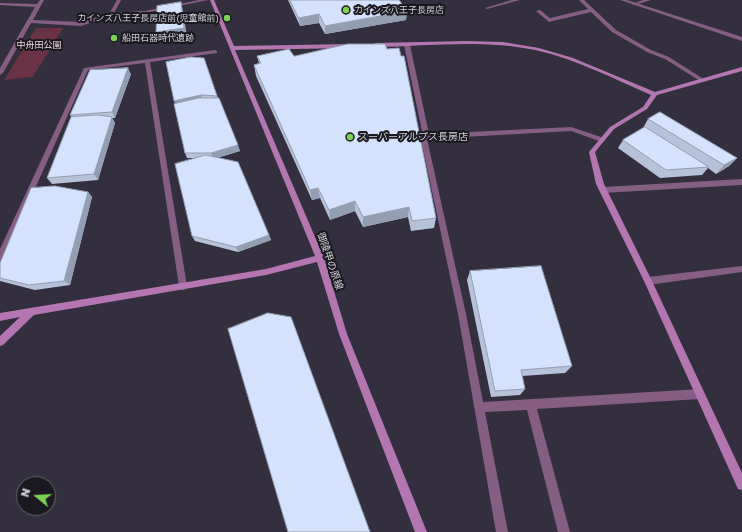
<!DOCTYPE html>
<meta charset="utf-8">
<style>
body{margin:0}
#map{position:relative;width:742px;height:532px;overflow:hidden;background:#332f3f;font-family:"Golos Text",sans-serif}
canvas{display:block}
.north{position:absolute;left:16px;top:476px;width:40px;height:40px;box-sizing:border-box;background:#1a1920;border:1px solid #64626a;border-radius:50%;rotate:288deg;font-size:11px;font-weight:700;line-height:16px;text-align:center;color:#d2d0d9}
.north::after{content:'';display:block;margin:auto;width:14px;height:18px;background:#7cd154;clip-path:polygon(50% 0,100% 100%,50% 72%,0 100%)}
</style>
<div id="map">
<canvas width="742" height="532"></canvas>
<div class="north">N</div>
</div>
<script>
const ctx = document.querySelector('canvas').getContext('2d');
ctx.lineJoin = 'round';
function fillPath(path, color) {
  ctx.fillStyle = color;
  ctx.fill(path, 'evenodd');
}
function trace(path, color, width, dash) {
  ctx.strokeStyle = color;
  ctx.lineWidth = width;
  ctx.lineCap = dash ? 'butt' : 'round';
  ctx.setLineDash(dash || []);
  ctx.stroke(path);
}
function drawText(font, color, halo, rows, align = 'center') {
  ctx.font = font + ' "Golos Text","Noto Sans JP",sans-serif';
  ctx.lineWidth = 4;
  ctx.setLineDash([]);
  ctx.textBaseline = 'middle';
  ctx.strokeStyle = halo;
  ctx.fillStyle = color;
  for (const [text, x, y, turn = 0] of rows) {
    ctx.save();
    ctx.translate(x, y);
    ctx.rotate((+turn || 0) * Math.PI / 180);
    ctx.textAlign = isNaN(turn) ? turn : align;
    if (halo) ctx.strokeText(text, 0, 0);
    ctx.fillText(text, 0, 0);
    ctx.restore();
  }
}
const green = new Path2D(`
 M36,28H63L33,77L4,80Z`);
const lane = new Path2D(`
 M512,0H520L487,9L485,8Z
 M579,0H584L616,30L651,50L669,57L705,80L700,81L665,59L647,52L612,32L591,12L549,22L536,11L540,10L550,18L588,9Z
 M643,0H651L634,5L632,4Z`);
const street = new Path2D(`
 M40,0H44L33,20L81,22L109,14L117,0H121L114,13L145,11L199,0H208L145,13L111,16L81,26L31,23L3,73L0,75V68L35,7L0,5V3L37,4Z
 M620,0H627L742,37V41Z
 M407,43L410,45L429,134L571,127L604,138L605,140L602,142L571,131L427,139L466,314L483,402L700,389L703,391L705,394L703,397L700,399L537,409L570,532H558L527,410L485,412L508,532H496L458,314L421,139L423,136L404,45Z
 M215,50L217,51V53L150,62L187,286L186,289L183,290L180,289L179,286L145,63L88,70L4,258L3,260L0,261V249L84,68Z
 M742,179V185L603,193L599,190L603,187Z
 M742,266V272L648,285L645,283L644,281L645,279L648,277Z`);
const secondary = new Path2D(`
 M210,0H214L234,46L351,44L354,46L351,48L235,50L324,258L347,334L427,532H415L339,334L317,262L266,275L34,315L3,345L0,346V336L20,317L0,321V313L266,269L315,256Z
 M467,41L503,42L539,48L573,58L655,92L742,67V71L657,95L647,109L614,129L595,152L604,184L652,281L742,473V490L738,489L644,281L596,184L589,152L610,127L643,107L651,95C614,79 576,59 535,50C483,39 428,46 375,47L372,45L375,43Z`);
const wall = new Path2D(`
 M288,0H399L407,11L406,20L325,34L319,23L300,26Z
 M257,56H294L436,218L434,228L411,231L408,217L363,227L355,211L330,220L320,198L312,200L256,76L254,65L259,63Z
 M204,58L218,98L240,151L217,158L269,235L271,240L238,252L195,241L192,236L195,158H187L185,153L176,104Z
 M131,74L115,118H112L115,123L98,180L52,184L47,178L72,117L70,115Z
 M648,119L737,158L729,166L716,174L708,168L702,175L660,178L618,148L623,140L643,128Z
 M88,192L92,197L70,285L35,290L0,281V263Z
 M470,271L572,366L565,373L522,376L525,389L520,395L491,397L467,280Z`);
const shadedWall = new Path2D(`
 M181,2L183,11L187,36L160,41L156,32Z
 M407,11L406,20L325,34V26Z
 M319,14V23L300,26L299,18Z
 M128,68L131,74L115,118L112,112Z
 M201,95L203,101L177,106L174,101Z
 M112,117L115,123L98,180L94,174Z
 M238,145L240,151L213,159L211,153Z
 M737,158L729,166L716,174L724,165Z
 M318,188L320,198L312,200L310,190Z
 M88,192L92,197L70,285L64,281Z
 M355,201V211L330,220L329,210Z
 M409,207L408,217L363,227V217Z
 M269,235L271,240L238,252L236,247Z`);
const building = new Path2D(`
 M290,0H399L407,11L325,26L319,14L299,18Z
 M181,2L184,28L156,32L157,6Z
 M348,44H385L387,49L399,48L401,56H404L436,218L412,221L409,207L363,217L355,201L329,210L318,188L310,190L254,65L261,63L257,56L289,49L294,56Z
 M191,57L204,58L217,96L201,95L174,101L166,62Z
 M128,68L112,112L70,115L90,70Z
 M199,98H219L238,145L211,153H185L174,104Z
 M660,112L737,158L724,165L648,119Z
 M98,115L112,117L94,174L47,178L71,117Z
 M645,127L709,167L666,170L623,140Z
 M206,155L238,162L269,235L236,247L192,236L175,164Z
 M55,186L88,192L64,281L29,285L0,278V263L31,188Z
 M541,266L572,366L521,370L525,389L495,391L470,271Z
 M268,313L291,317L370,532H288L228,329Z`);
const markers = [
 [346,10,4,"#7cd154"],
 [227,18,4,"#7cd154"],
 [114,38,4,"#7cd154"],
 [350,137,4,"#7cd154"]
];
const farPoinames = [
 ["カインズ八王子長房店",354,10],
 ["カインズ八王子長房店前(児童館前)",219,18,"right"],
 ["船田石器時代遺跡",122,38]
];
const farParknames = [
 ["中舟田公園",39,45]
];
const poiNames = [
 ["スーパーアルプス長房店",358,137]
];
const streetNames = [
 ["御陵甲の原線",330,261,71]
];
fillPath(green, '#693245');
fillPath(lane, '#865e84');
fillPath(street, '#865e84');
fillPath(secondary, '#b476b1');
fillPath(wall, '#b6c2da');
fillPath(shadedWall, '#949eb2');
fillPath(building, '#d4e2fe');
trace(building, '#949eb2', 1);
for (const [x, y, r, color] of markers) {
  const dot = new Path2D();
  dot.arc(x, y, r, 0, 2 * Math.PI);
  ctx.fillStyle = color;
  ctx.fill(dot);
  trace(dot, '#1a1920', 1.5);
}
drawText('9px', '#d2d0d9', '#1a1920', farPoinames, 'left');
drawText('9px', '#f3dce2', '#1a1920', farParknames);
drawText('10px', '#d2d0d9', '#1a1920', poiNames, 'left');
drawText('10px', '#d2d0d9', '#1a1920', streetNames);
</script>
